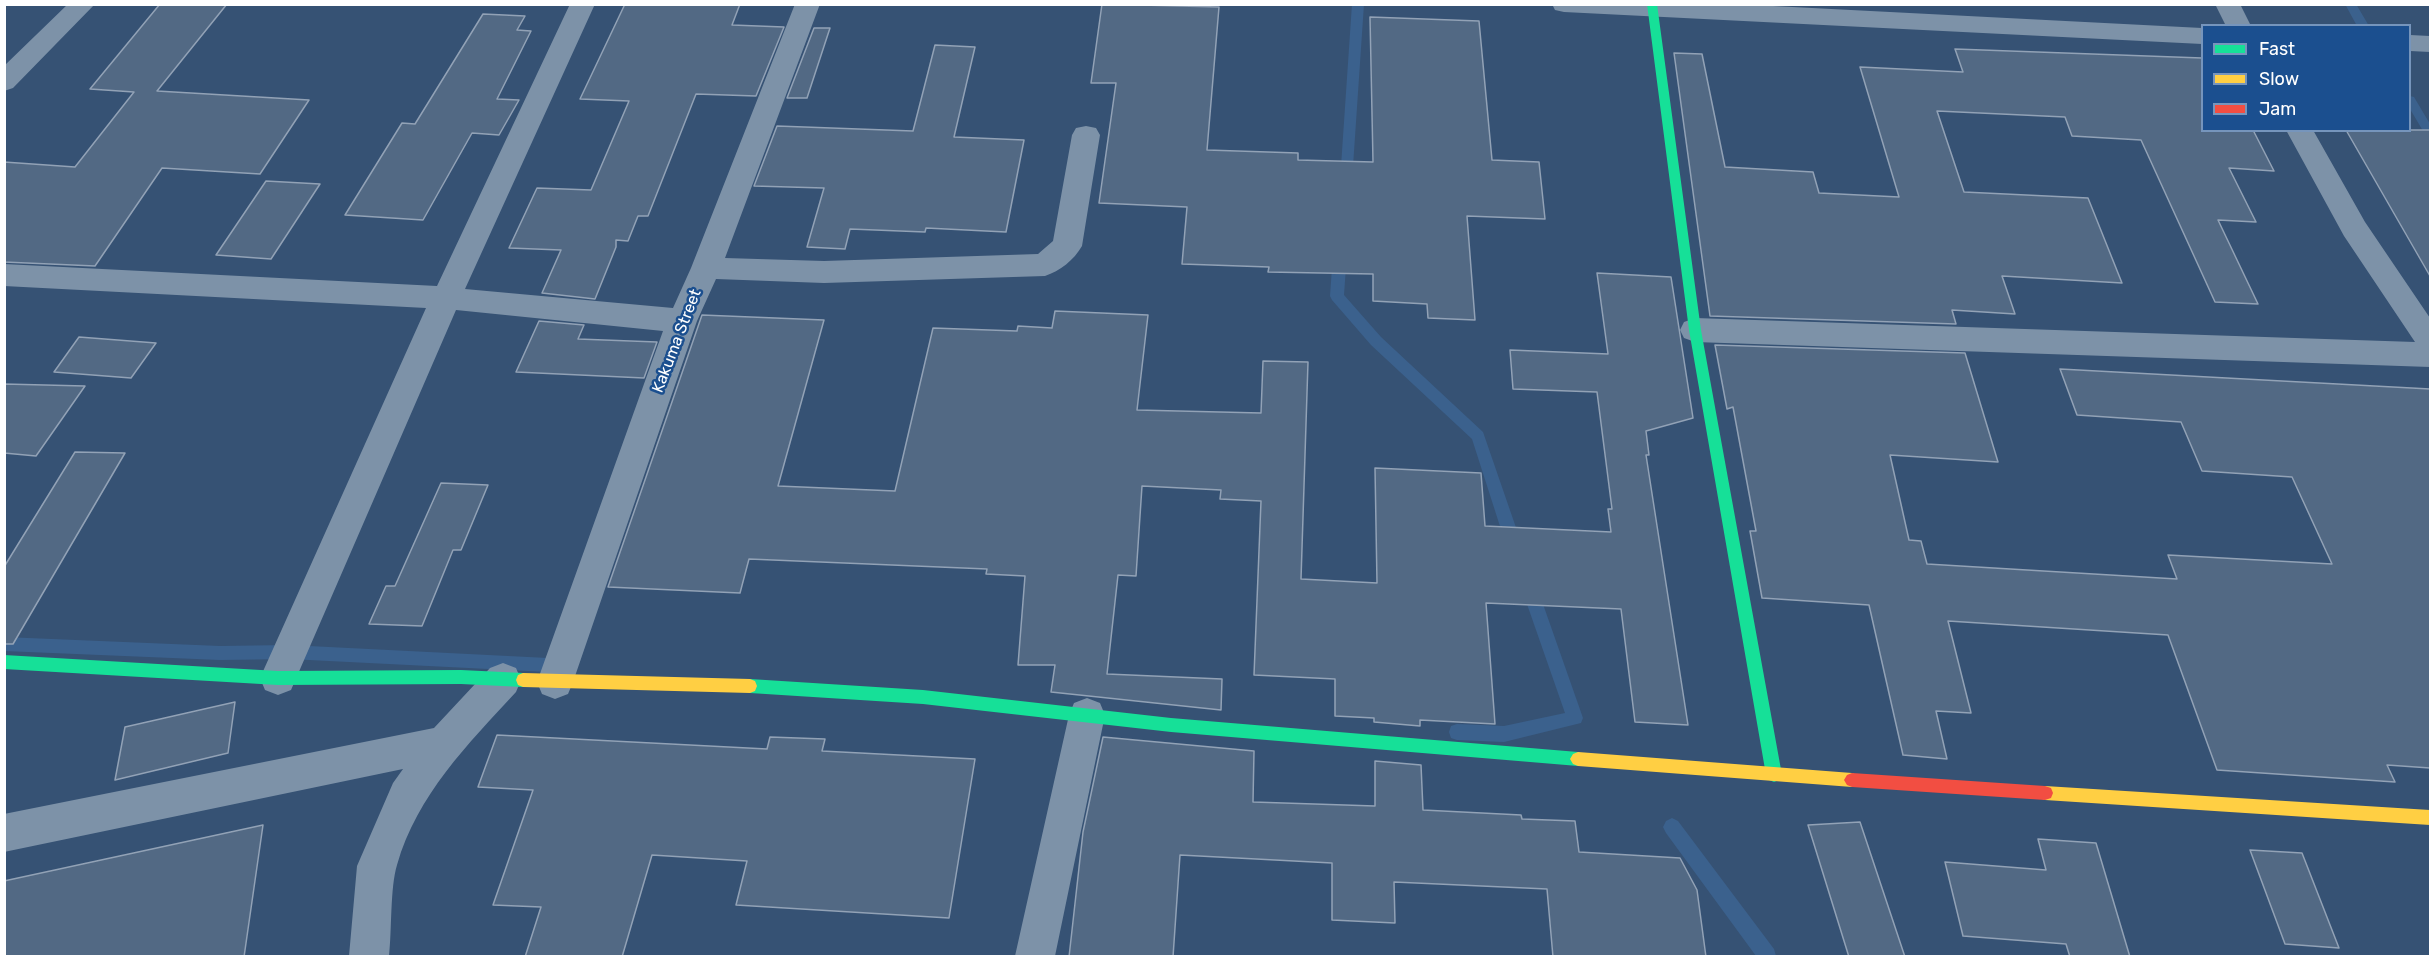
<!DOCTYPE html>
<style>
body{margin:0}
#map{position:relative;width:2435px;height:961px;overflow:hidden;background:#365274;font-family:Rubik,sans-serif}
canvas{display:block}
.frame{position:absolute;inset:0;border:6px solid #fff;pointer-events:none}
.legend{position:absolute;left:2201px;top:24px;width:210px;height:108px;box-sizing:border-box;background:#1b4f8f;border:2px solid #7695bc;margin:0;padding:8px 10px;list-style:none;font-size:18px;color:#fff}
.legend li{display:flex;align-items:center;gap:12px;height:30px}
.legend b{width:30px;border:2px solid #7695bc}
</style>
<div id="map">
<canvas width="2435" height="961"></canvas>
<div class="frame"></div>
<ul class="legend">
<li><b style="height:8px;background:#16e098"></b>Fast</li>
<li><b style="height:8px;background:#ffcf43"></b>Slow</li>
<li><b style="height:8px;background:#f24e42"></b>Jam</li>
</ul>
</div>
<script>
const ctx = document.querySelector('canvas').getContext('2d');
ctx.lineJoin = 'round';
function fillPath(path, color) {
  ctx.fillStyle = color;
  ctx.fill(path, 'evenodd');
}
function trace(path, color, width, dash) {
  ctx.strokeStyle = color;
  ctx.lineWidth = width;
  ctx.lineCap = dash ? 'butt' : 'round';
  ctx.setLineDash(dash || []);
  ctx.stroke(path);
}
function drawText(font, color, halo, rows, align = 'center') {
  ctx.font = font + ' Rubik,sans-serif';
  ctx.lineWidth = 5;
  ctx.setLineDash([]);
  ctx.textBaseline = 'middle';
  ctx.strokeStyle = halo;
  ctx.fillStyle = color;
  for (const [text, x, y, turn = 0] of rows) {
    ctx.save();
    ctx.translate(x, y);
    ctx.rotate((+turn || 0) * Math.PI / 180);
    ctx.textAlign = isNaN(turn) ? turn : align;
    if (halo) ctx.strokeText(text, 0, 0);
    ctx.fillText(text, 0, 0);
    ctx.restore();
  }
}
const stream = new Path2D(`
 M1352,4H1364L1352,181L1346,186L1340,181Z
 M2345,4H2356L2369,26H2357Z
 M2410,96L2414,97L2430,124V137L2426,136L2410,109Z
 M1340,248L1347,253L1344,295L1381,337L1483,432L1522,545L1519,550L1514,552L1509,550L1506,545L1472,439L1371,345L1332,300L1330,296L1333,253Z
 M1529,580L1535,582L1537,587L1583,718L1581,723L1504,742L1457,740L1451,738L1449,732L1451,726L1457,724L1504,726L1565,713L1521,587L1523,582Z
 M4,637L220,646L289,645L548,658L554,660L556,665L554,670L548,672L289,659L220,660L4,651Z
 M1672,818L1678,821L1774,949L1776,956H1756L1666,833L1663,827L1666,821Z`);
const building = new Path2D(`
 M160,4H227L157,91L309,100L260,174L162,168L95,266L4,262V162L75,167L134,92L90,89Z
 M625,4H740L732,25L784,27L756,96L696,94L648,216H638L628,241L616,240V247L595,299L542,293L561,250L509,248L537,188L591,190L629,101L580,99Z
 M1102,4L1219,7L1207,150L1298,153V160L1373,162L1370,17L1479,21L1492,160L1539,162L1545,219L1467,216L1475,320L1428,318L1427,304L1373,301V274L1268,272L1269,267L1182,264L1187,207L1099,203L1116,83H1091Z
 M483,14L525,16L517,30L531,31L497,99L519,100L499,135L472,133L423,220L345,215L402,123L415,124Z
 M814,28H830L807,98H787Z
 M935,45L975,47L954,137L1024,140L1006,232L926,228L925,232L850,229L845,249L807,247L824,188L754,186L777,126L913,131Z
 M1955,49L2202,58V130H2253L2274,171L2229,168L2256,222L2218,220L2258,304L2215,302L2141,140L2072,136L2065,117L1937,111L1964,192L2088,198L2122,283L2002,276L2015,314L1952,310L1956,324L1710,316L1674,53L1702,54L1725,167L1813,172L1819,193L1899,197L1860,67L1963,72Z
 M2346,130H2430V276Z
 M266,181L320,184L271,259L216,255Z
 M1597,273L1671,277L1693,418L1646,431L1649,455H1646L1688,725L1635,722L1621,609L1486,603L1495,724L1420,720V726L1374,722V718L1335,716V679L1254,675L1261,501L1220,499L1221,490L1142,486L1136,576L1118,575L1107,674L1222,679L1221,710L1051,692L1055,665H1018L1025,576L986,574L987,569L749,559L740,593L608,587L702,315L824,320L778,486L895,491L933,328L1017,331L1018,326L1052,328L1055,311L1148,315L1137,410L1261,413L1263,361L1308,362L1301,579L1377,583L1375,468L1481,473L1485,526L1611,532L1608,509H1612L1597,392L1513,389L1510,350L1608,354Z
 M539,321L584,325L578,339L657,342L644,378L516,372Z
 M79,337L156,343L131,378L54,372Z
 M1715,345L1965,353L1998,462L1890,455L1909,540L1921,541L1927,564L2177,579L2168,555L2332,564L2292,477L2202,471L2181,422L2077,415L2060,369L2430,389V768L2387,765L2395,782L2217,770L2168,635L1948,621L1971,713L1936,711L1947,759L1903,755L1869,605L1762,598L1750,531H1756L1733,407L1727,409Z
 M4,384L85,386L36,456L4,453Z
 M75,452L125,453L13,644H4V567Z
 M441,483L488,485L461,550H453L422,626L369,624L386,586H395Z
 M235,702L228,753L115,780L125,727Z
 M497,735L767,749L770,737L825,739L822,751L975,759L949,918L736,905L747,861L652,855L622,957H525L541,907L493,905L533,790L478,787Z
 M1103,737L1254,751L1253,802L1375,806V761L1421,765L1423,810L1521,815L1522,819L1575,821L1579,852L1680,858L1697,890L1706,957H1553L1547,889L1394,882L1395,923L1332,920V863L1180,855L1173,957H1069L1083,832Z
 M1860,822L1905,957H1849L1808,825Z
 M263,825L244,957H4V881Z
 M2038,839L2096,843L2130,957H2070L2066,944L1963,936L1945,862L2046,870Z
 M2250,850L2302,853L2339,948L2285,944Z`);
const street = new Path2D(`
 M68,4H95L13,88L4,91V66Z
 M570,4H595L465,289L673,308L691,268L795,4H820L725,258L824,261L1038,254L1053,241L1072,135L1076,128L1086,126L1096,128L1100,135L1082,246C1074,260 1060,271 1045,276L824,283L716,279L697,321L573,682L568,694L555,699L542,694L537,682L663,331L456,310L291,690L278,695L265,690L260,678L426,308L4,286V264L437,286Z
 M1552,4H1734L2202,28V44L1564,12L1555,10Z
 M2215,4H2240L2251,26H2226Z
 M2410,35L2430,36V52L2410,51Z
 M2286,130H2313L2365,222L2430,318V367L1695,342L1684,338L1680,330L1684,322L1695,318L2415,342L2344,236Z
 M503,663L516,668L521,680L516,692C468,744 417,795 397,865C390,888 392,930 389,956H349L357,866L393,783L403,769L4,852V814L434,728L490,668Z
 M1087,698L1100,703L1105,715L1055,956H1015L1069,715L1074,703Z`);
const fast = new Path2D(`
 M1647,4H1657L1701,330L1782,775L1779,780L1774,782L1769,780L1766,775L1689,330Z
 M4,655L278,671L461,670L523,673L528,675L530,680L528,685L523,687L461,684L278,685L4,669Z
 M750,679L923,690L1171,718L1578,752L1583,754L1586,759L1583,764L1578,766L1171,732L923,704L750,693L745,691L743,686L745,681Z`);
const slow = new Path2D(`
 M523,673L750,679L755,681L757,686L755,691L750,693L523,687L518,685L516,680L518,675Z
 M1578,752L1852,773L1857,775L1860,780L1857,785L1852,787L1578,766L1573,764L1570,759L1573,754Z
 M2045,786L2430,810V825L2045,800L2039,798L2037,793L2039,788Z`);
const jam = new Path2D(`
 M1852,773L2045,786L2051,788L2053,793L2051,798L2045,800L1852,787L1847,785L1844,780L1847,775Z`);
const streetNames = [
 ["Kakuma Street",677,341,-69]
];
fillPath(stream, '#3b618d');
fillPath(building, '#526984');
trace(building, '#92a2b6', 1.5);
fillPath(street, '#7d92a8');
fillPath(fast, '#16e098');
fillPath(slow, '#ffcf43');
fillPath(jam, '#f24e42');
drawText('16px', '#fff', '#1b4f8f', streetNames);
</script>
